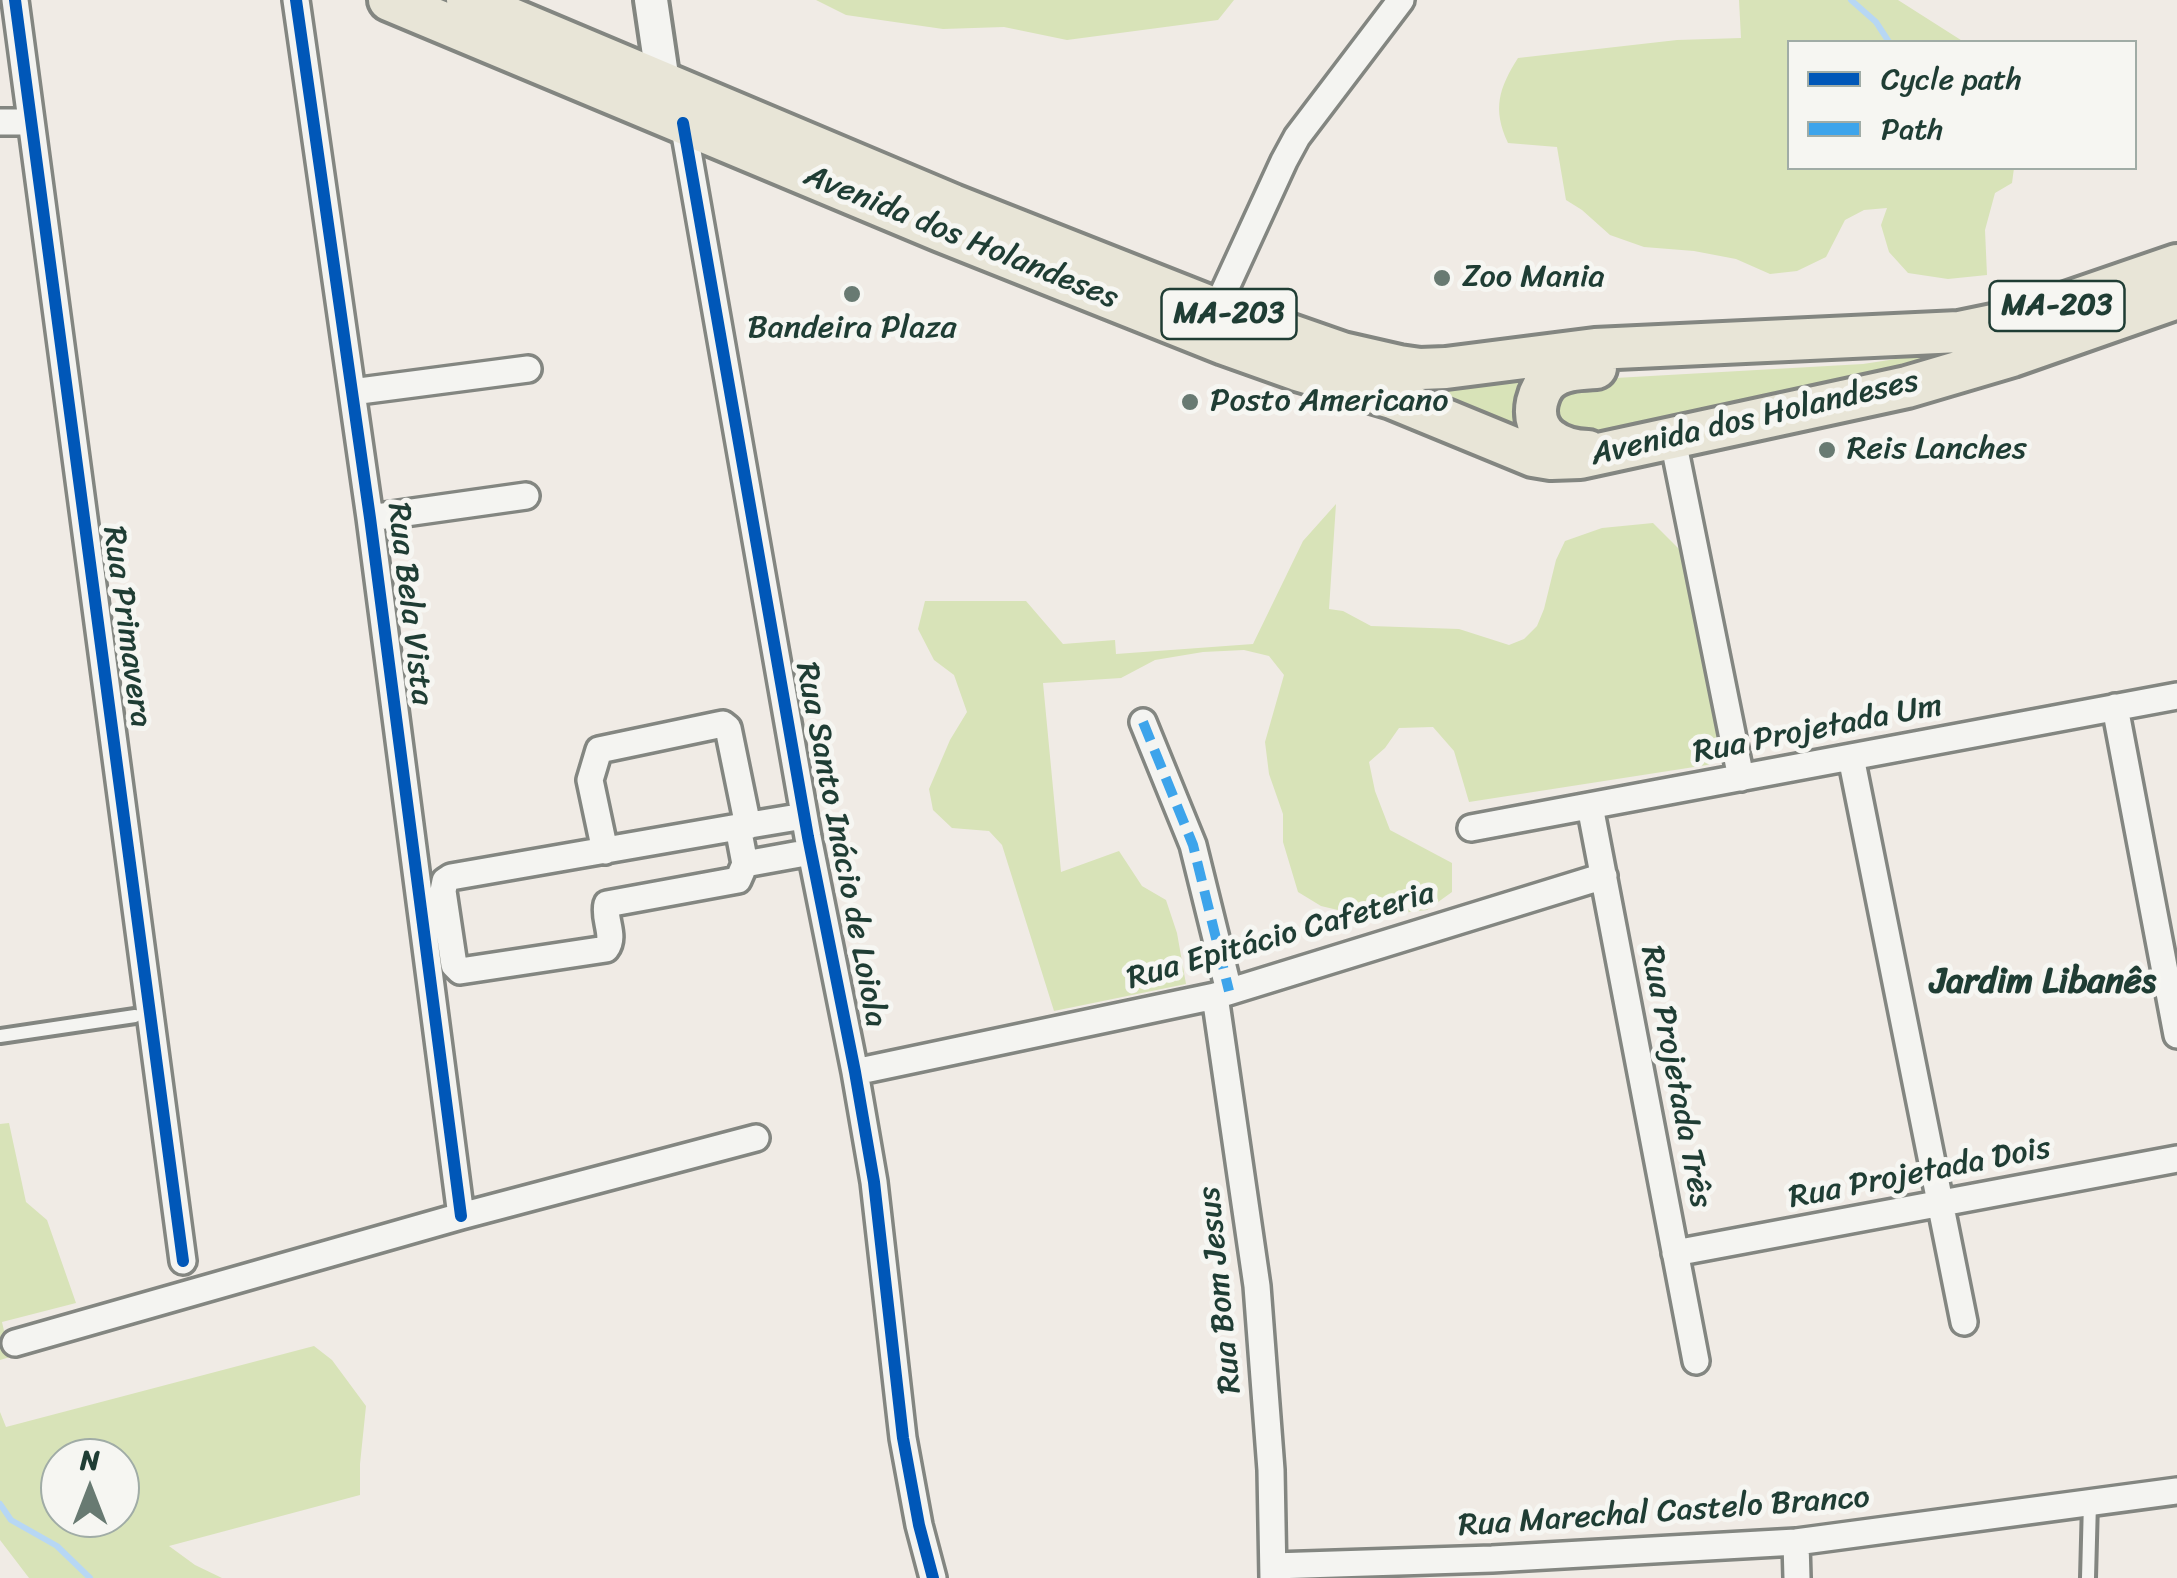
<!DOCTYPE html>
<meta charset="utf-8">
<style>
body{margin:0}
#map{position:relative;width:2177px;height:1578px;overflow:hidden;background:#f0ebe5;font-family:Sriracha,sans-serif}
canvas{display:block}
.legend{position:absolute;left:1787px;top:40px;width:350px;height:130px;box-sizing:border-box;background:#f6f6f2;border:2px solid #a0aca6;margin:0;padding:12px 18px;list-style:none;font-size:30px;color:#1f3d34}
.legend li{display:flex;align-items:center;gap:20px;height:50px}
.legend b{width:50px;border:2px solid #a0aca6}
.north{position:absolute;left:40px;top:1438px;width:100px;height:100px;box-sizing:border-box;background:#f6f6f2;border:2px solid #a0aca6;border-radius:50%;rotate:0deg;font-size:28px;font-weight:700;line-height:40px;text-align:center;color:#1f3d34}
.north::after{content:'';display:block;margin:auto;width:35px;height:45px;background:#687a72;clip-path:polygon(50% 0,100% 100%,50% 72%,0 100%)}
</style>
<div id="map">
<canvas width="2177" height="1578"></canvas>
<ul class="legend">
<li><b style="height:12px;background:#0057b8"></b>Cycle path</li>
<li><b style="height:12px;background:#3da4eb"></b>Path</li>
</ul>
<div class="north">N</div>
</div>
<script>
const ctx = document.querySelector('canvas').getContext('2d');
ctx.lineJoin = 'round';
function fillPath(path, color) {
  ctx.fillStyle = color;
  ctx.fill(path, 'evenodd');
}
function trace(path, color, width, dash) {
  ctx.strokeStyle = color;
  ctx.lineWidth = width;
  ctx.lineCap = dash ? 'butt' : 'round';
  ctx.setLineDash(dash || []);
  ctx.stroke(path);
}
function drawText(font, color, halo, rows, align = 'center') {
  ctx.font = font + ' Sriracha,sans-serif';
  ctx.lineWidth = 10;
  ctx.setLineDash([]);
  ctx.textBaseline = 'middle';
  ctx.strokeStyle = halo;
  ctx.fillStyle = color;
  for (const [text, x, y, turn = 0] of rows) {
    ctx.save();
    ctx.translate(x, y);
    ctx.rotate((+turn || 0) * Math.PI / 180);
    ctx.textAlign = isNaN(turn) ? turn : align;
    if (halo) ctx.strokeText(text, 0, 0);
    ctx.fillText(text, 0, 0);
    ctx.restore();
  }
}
const green = new Path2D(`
 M816,0H1234L1218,20L1067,40L1004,27L943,29L846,15Z
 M1739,0H1898L1964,42H1790V168H2014L2012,183L1995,193L1985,230L1987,275L1948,279L1908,273L1889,252L1881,225L1887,208L1864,210L1845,220L1826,257L1797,271L1770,274L1736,259L1694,251L1644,247L1610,235L1582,210L1566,200L1557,147L1508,143C1492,109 1499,88 1518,58L1677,40L1741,38Z
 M1974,342L1972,348L1778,396L1589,434C1565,427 1553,426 1558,397L1580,380L1863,364L1909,357Z
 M1522,378L1514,397L1518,432L1396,381Z
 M1336,504L1329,609L1343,611L1371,626L1459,629L1509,645L1524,639L1537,626L1544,609L1556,560L1565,541L1602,528L1653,523L1680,550L1721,753L1715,762L1707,765L1469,802L1454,751L1433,727L1399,728L1385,748L1369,762L1375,791L1390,830L1452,863V892L1427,910L1367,917L1321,906L1298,892L1283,842V814L1269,774L1265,742L1284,675L1269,656L1244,650L1203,652L1155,660L1121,678L1043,683L1061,872L1119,851L1142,886L1166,900L1177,933L1186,984L1054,1011L1002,845L989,831L952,828L933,810L929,789L950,740L967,712L954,675L934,660L918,629L925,601H1026L1063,644L1115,640L1116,654L1253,644L1303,541Z
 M9,1123L26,1202L47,1220L76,1303L2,1322L10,1357L0,1360V1124Z
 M314,1346L332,1360L366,1406L360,1464V1495L169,1546L195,1565L222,1578H29L0,1540V1412L6,1427ZM60,1458H120V1518H60Z`);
const stream = new Path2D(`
 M1851,0L1876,22L1889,42
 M0,1504L11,1520L57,1546L90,1578`);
const service = new Path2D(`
 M0,1036L135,1016
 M2088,1578L2090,1502`);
const minor = new Path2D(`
 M15,0L183,1261
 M296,0L370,518L461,1216
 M0,122H30
 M683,123L808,837L855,1072L874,1182L903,1438L919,1525L933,1578
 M1216,309L1284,161L1297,137L1401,0
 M352,392L528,369
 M1673,440L1741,778
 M370,518L526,496
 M2115,707L2177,1035
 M1143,722L1193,845L1229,991
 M1851,757L1964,1322
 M1590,806L1696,1361
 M804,816L738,827L745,864L811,852
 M738,827L451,877L445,881L443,891L454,965L460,971L606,949C616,936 603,919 607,904L738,880L745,864
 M1471,828L2177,696
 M605,851L590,780L599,750L718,725L723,724L728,728L748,826
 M1215,996L1257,1286L1271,1470L1273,1578
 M855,1072L1215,996L1604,876
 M1675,1253L2177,1159
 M15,1343L461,1216L756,1138
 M1796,1542L1797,1578
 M1273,1566L1492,1559L1796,1542L2177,1491`);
const tertiary = new Path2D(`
 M651,0L663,82`);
const primary = new Path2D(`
 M389,0L941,231L1224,344L1297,370L1392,398L1533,456L1551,459L1580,458L1907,387L2012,356L2177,298
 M467,0L953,205L1216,309L1342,353L1399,366L1420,369L1446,368L1595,349L1959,332L2017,320L2177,265
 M1588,451C1559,450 1530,435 1537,402C1539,394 1542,386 1549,380C1562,369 1580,369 1596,368`);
const quiet = new Path2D(`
 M1143,722L1193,845L1229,991`);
const cycleway = new Path2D(`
 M15,0L183,1261
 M296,0L370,518L461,1216
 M683,123L808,837L855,1072L874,1182L903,1438L919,1525L933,1578`);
const markers = [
 [1442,278,10,"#687a72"],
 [852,294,10,"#687a72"],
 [1190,402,10,"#687a72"],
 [1827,450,10,"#687a72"]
];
const shields = [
 [2057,306,135],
 [1229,314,135]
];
const shieldNames = [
 ["MA-203",2057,306],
 ["MA-203",1229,314]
];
const streetNames = [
 ["Avenida dos Holandeses",961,238,22],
 ["Avenida dos Holandeses",1755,419,-13],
 ["Rua Bela Vista",409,604,83],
 ["Rua Primavera",126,627,82],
 ["Rua Projetada Um",1818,730,-11],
 ["Rua Santo Inácio de Loiola",840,845,79],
 ["Rua Epitácio Cafeteria",1281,937,-16],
 ["Rua Projetada Três",1675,1077,79],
 ["Rua Projetada Dois",1920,1174,-11],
 ["Rua Bom Jesus",1221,1290,-96],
 ["Rua Marechal Castelo Branco",1664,1513,-4]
];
const poiNames = [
 ["Zoo Mania",1462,278],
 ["Bandeira Plaza",852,329,"center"],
 ["Posto Americano",1210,402],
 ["Reis Lanches",1847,450]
];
const neighbourhoodNames = [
 ["Jardim Libanês",2043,983]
];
fillPath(green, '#d8e3b8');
trace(stream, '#b7d7f4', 6);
trace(service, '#838681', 20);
trace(minor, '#838681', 32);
trace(tertiary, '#838681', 40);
trace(primary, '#838681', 48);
trace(service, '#f4f4f1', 12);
trace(minor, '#f4f4f1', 25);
trace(tertiary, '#f4f4f1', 32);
trace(primary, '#e8e5d7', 40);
trace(quiet, '#3da4eb', 10, [20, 10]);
trace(cycleway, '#0057b8', 12);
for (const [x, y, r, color] of markers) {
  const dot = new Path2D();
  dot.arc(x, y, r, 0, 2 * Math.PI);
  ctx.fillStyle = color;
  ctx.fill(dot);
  trace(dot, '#f6f6f2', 4);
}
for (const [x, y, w] of shields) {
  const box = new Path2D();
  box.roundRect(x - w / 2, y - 25, w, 50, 8);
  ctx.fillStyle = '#f6f6f2';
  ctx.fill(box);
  trace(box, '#1f3d34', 2.5);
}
drawText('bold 30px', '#1f3d34', null, shieldNames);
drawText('32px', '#1f3d34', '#f6f6f2', streetNames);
drawText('32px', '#1f3d34', '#f6f6f2', poiNames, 'left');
drawText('bold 35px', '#1f3d34', '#f6f6f2', neighbourhoodNames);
</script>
